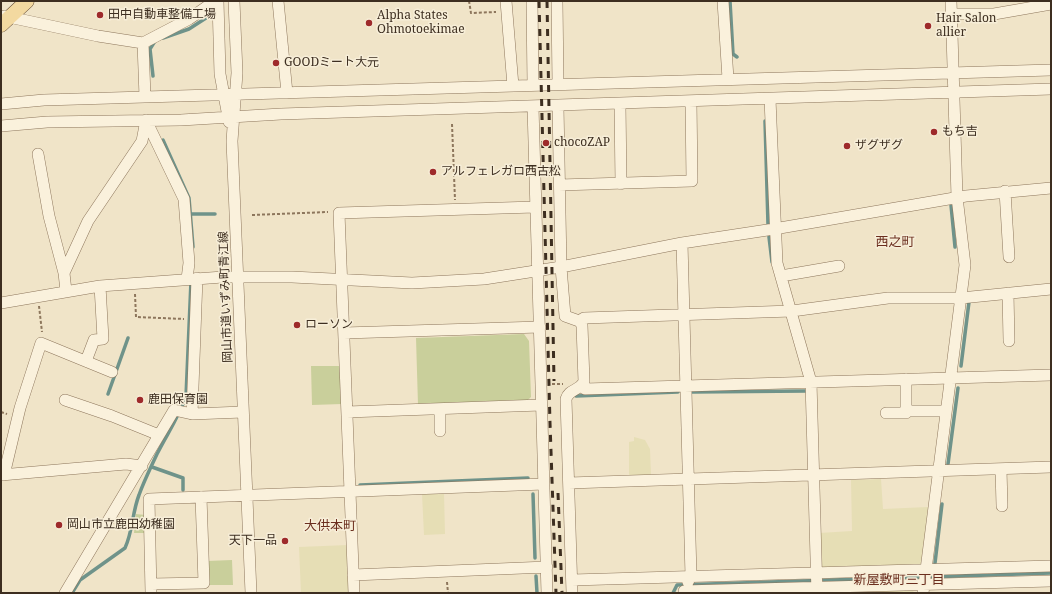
<!DOCTYPE html>
<meta charset="utf-8">
<style>
body{margin:0}
#map{position:relative;width:1052px;height:594px;overflow:hidden;background:#f0e4c8;font-family:"Noto Serif",serif}
canvas{display:block}
.frame{position:absolute;inset:0;border:2px solid #3d2e20;pointer-events:none}
</style>
<div id="map">
<canvas width="1052" height="594"></canvas>
<div class="frame"></div>
</div>
<script>
const ctx = document.querySelector('canvas').getContext('2d');
ctx.lineJoin = 'round';
function fillPath(path, color) {
  ctx.fillStyle = color;
  ctx.fill(path, 'evenodd');
}
function trace(path, color, width, dash) {
  ctx.strokeStyle = color;
  ctx.lineWidth = width;
  ctx.lineCap = dash ? 'butt' : 'round';
  ctx.setLineDash(dash || []);
  ctx.stroke(path);
}
function drawText(font, color, halo, rows, align = 'center') {
  ctx.font = font + ' "Noto Serif","Noto Sans JP",serif';
  ctx.lineWidth = 3;
  ctx.setLineDash([]);
  ctx.textBaseline = 'middle';
  ctx.strokeStyle = halo;
  ctx.fillStyle = color;
  for (const [text, x, y, turn = 0] of rows) {
    ctx.save();
    ctx.translate(x, y);
    ctx.rotate((+turn || 0) * Math.PI / 180);
    ctx.textAlign = isNaN(turn) ? turn : align;
    if (halo) ctx.strokeText(text, 0, 0);
    ctx.fillText(text, 0, 0);
    ctx.restore();
  }
}
const farmland = new Path2D(`
 M634,437L645,440L650,449L651,475H629V442L634,441Z
 M881,479L883,509L928,507L922,563L917,566L824,569L819,566V533L852,531L851,480Z
 M444,493L445,534L424,535L422,494Z
 M348,545L350,593H301L299,547Z
 M912,590L915,593H855L854,591Z`);
const green = new Path2D(`
 M524,334L529,341L531,397L527,401L418,405L416,338Z
 M311,366H341L342,404L312,405Z
 M136,514L145,515V533H134Z
 M232,560L233,585H208L207,561Z`);
const stream = new Path2D(`
 M730,1L733,54L737,57
 M163,38L189,29L206,18
 M153,76L150,49L155,41
 M765,121L768,225
 M163,140L189,198L193,247
 M951,205L955,247
 M192,214H215
 M769,237L772,262
 M961,366L969,302
 M692,392L807,391
 M108,394L128,338
 M576,396L678,392
 M948,464L958,388
 M152,467L183,478V490
 M360,485L528,478
 M533,494L535,558
 M935,563L942,504
 M536,576L537,593
 M72,593L80,580L125,548C133,531 132,513 139,495C144,481 151,467 157,454C167,434 179,417 186,396L191,281
 M673,593L677,585L1051,573`);
const path = new Path2D(`
 M469,1L471,13L496,12
 M452,124L455,200
 M252,215L328,212
 M135,294L136,317L184,319
 M39,306L42,332
 M552,384H563
 M1,412L7,414
 M447,582L448,593`);
const minor = new Path2D(`
 M218,1L220,74L229,122
 M234,1L237,73L232,141L251,593
 M278,1L287,93
 M506,1L513,86
 M532,1L533,85
 M557,1L558,84
 M723,1L728,79
 M951,14H994L1051,4
 M4,16L98,36L143,43L189,19L215,1
 M143,43L145,97
 M770,99L777,263L811,382L817,593
 M1,104L44,100L1051,70
 M620,104L621,184
 M558,106L561,267L565,316L579,321L582,325L584,382C579,391 569,389 566,399L572,593
 M533,107L547,593
 M146,120L184,199L189,263L187,279
 M1,126L47,122L181,120L281,114L1051,89
 M38,154L49,216L64,273L66,291
 M559,185L692,181L691,101
 M1005,191L1009,257
 M682,243L691,576L688,582
 M64,273L88,221L142,141L146,120
 M781,276L839,266
 M1008,293L1009,341
 M1,303L100,286L223,277H292L412,283L484,279L561,267L682,243L774,229L966,196L1051,188
 M579,321L584,318L792,311L888,298H961L1051,289
 M344,333L540,327
 M86,361L94,340L103,339L100,286
 M581,386L585,389L1051,375
 M65,400L112,416L159,435
 M440,409V431
 M906,411H946
 M347,412L541,405
 M886,413H906V379
 M192,414L243,412
 M1001,469L1002,506
 M1,475L126,464L142,466
 M4,475L20,408L41,343L112,372
 M569,483L1051,467
 M353,575L547,567
 M572,580L1051,566
 M151,584L204,583L201,497
 M684,591L1051,581
 M65,593L174,410L192,414L197,278
 M151,593L149,499L544,484
 M354,593L339,213L535,207
 M923,593L965,265L957,197L951,1`);
const major = new Path2D(`
 M1,25L27,1`);
const rail = new Path2D(`
 M539,1L550,423L556,593
 M547,1L554,381
 M558,493L562,593`);
const markers = [
 [100,15,4,"#9e2a2b"],
 [369,23,4,"#9e2a2b"],
 [928,26,4,"#9e2a2b"],
 [276,63,4,"#9e2a2b"],
 [934,132,4,"#9e2a2b"],
 [546,143,4,"#9e2a2b"],
 [847,146,4,"#9e2a2b"],
 [433,172,4,"#9e2a2b"],
 [297,325,4,"#9e2a2b"],
 [140,400,4,"#9e2a2b"],
 [59,525,4,"#9e2a2b"],
 [285,541,4,"#9e2a2b"]
];
const poiNames = [
 ["田中自動車整備工場",108,15],
 ["Alpha States",377,16],
 ["Ohmotoekimae",377,30],
 ["Hair Salon",936,19],
 ["allier",936,33],
 ["GOODミート大元",284,63],
 ["もち吉",942,132],
 ["chocoZAP",554,143],
 ["ザグザグ",855,146],
 ["アルフェレガロ西古松",441,172],
 ["ローソン",305,325],
 ["鹿田保育園",148,400],
 ["岡山市立鹿田幼稚園",67,525],
 ["天下一品",277,541,"right"]
];
const streetNames = [
 ["岡山市道いずみ町青江線",226,297,-92]
];
const neighbourhoodNames = [
 ["西之町",895,242],
 ["大供本町",330,526],
 ["新屋敷町三丁目",899,580]
];
fillPath(farmland, '#e6deb5');
fillPath(green, '#c9cf9b');
trace(stream, '#6f938a', 3.5);
trace(minor, '#8d765c', 12);
trace(major, '#5b4430', 15);
trace(path, '#8d765c', 2, [3, 2]);
trace(minor, '#faf1dc', 11);
trace(major, '#f3d9a0', 14);
trace(rail, '#3d2e20', 3, [7, 7]);
for (const [x, y, r, color] of markers) {
  const dot = new Path2D();
  dot.arc(x, y, r, 0, 2 * Math.PI);
  ctx.fillStyle = color;
  ctx.fill(dot);
  trace(dot, '#f7eed8', 1.5);
}
drawText('12px', '#3d2e20', '#f7eed8', poiNames, 'left');
drawText('12px', '#3d2e20', '#f7eed8', streetNames);
drawText('13px', '#6b2e1e', '#f7eed8', neighbourhoodNames);
</script>
